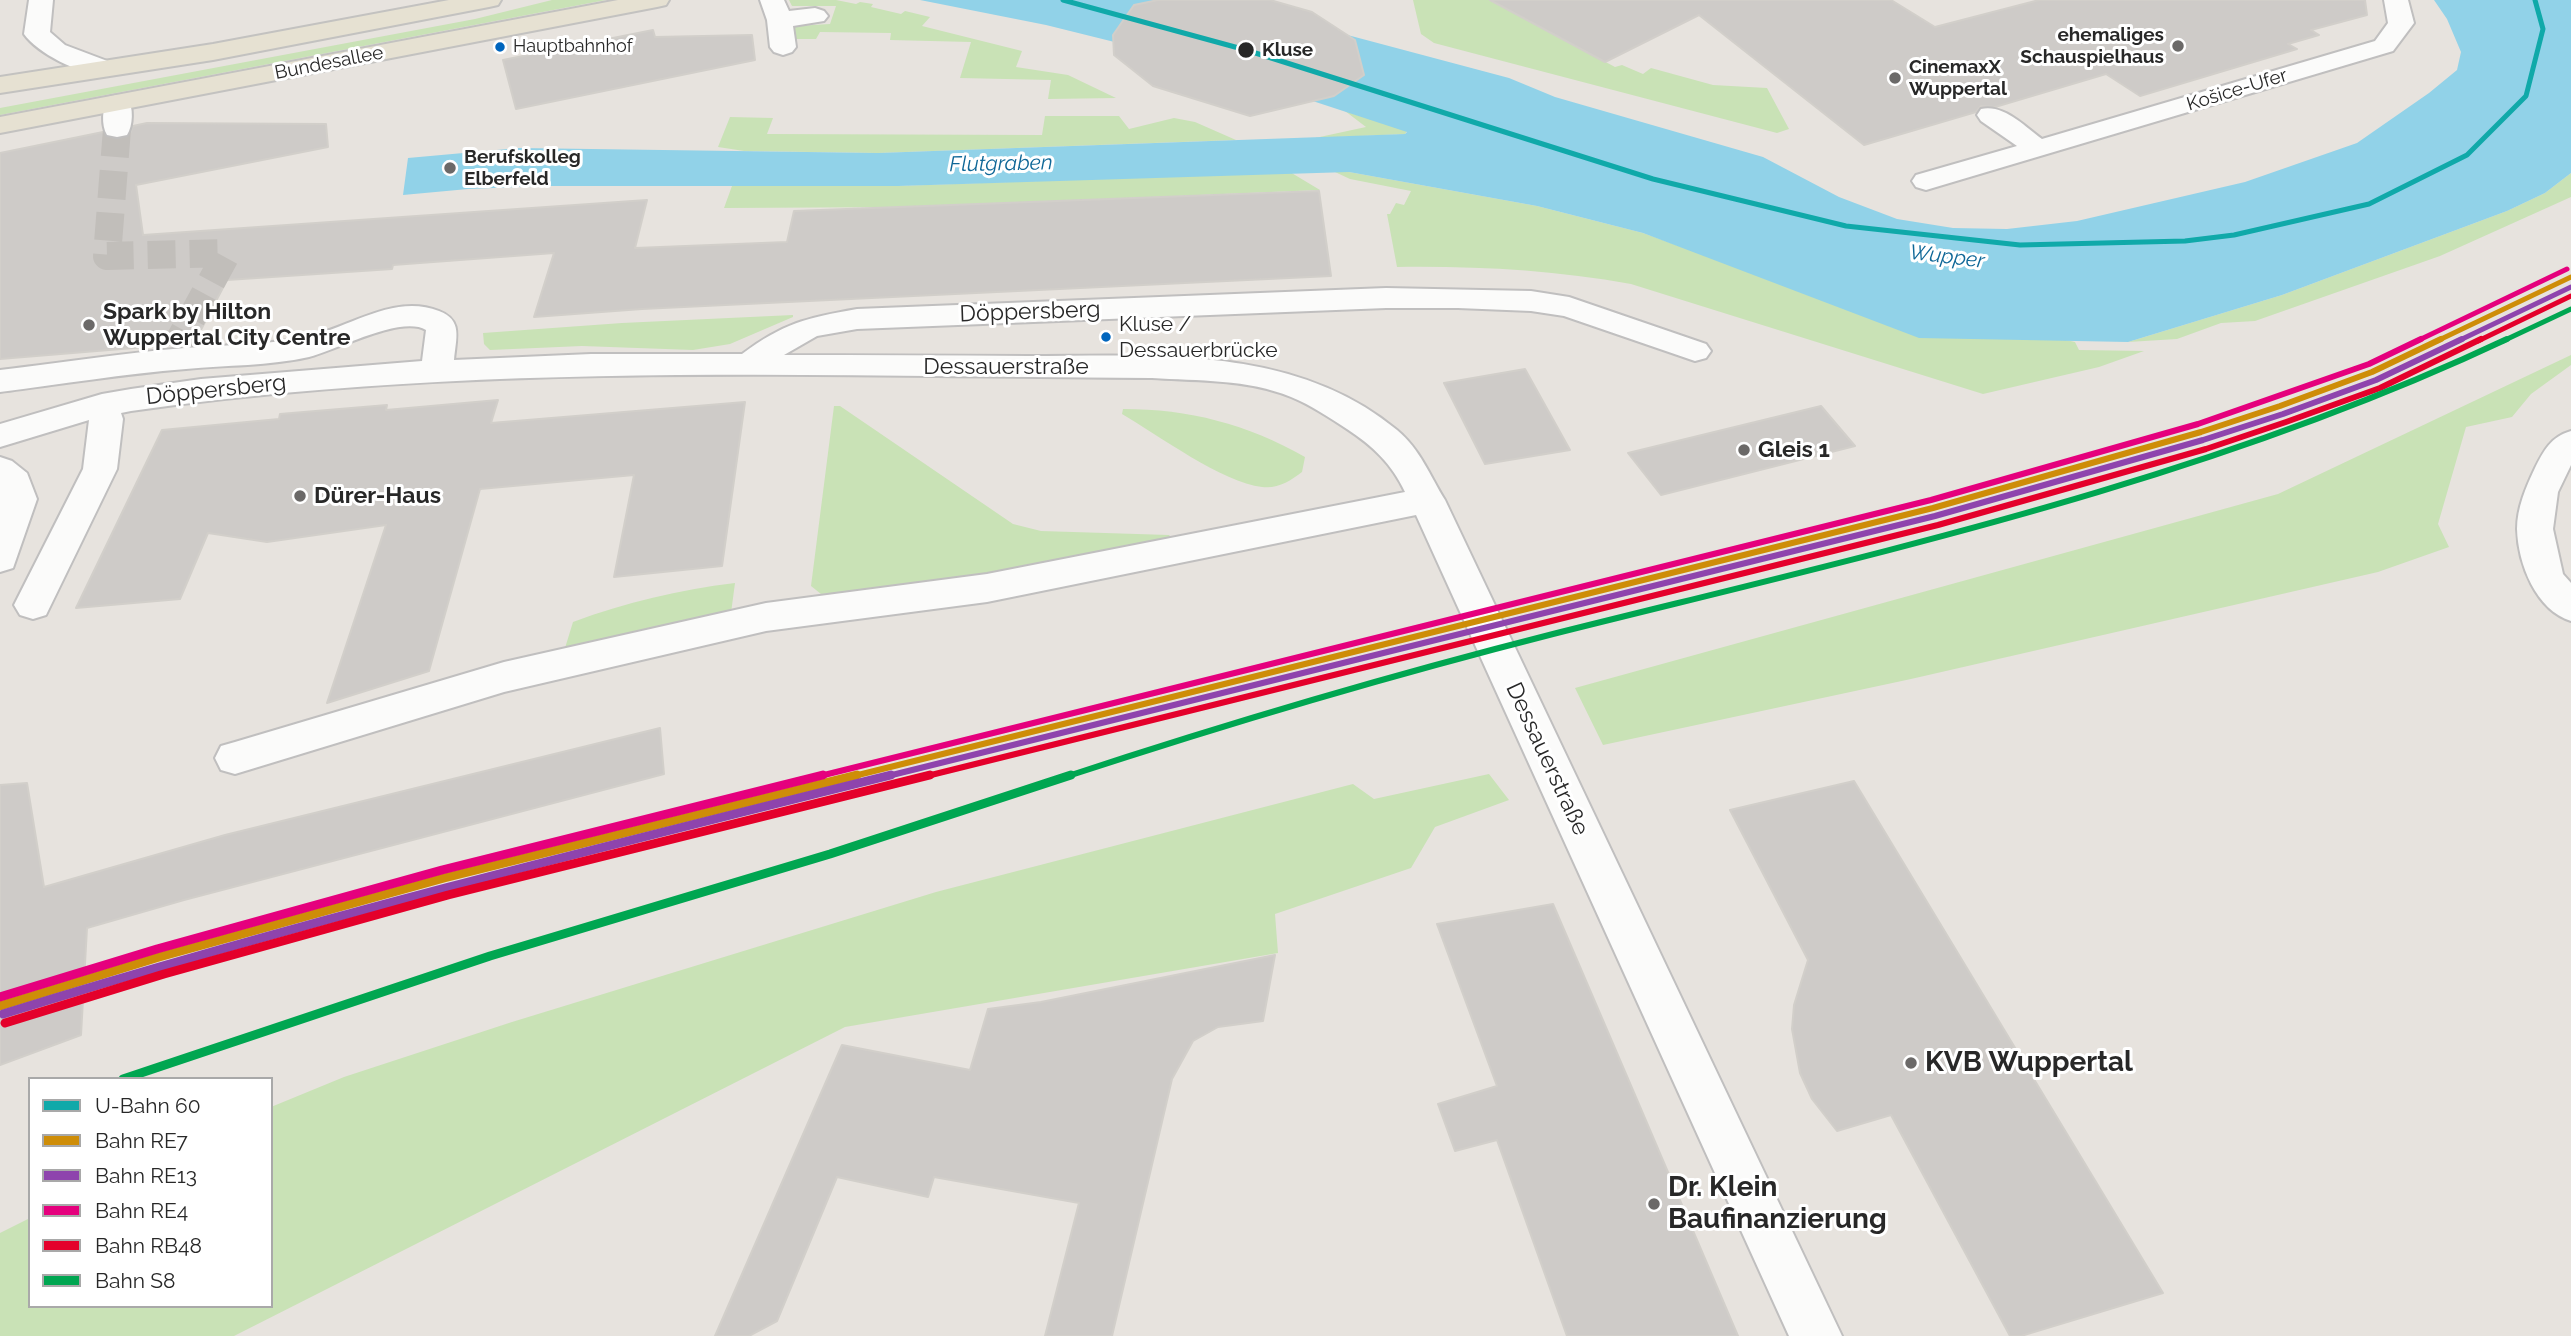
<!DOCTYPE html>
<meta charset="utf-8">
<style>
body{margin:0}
#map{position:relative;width:2571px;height:1336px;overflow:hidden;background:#e7e3de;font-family:Raleway,sans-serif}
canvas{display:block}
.legend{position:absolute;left:28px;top:1077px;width:245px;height:231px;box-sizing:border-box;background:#fff;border:2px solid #a9a9a9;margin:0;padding:9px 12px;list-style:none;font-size:21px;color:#282828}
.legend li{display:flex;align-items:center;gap:14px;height:35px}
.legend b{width:35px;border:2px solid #a9a9a9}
</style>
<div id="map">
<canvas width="2571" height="1336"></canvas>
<ul class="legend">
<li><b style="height:9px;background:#10a9a9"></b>U-Bahn 60</li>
<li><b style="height:9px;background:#ce8d08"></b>Bahn RE7</li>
<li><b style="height:9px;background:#8e44ad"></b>Bahn RE13</li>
<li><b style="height:9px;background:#e5007d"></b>Bahn RE4</li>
<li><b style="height:9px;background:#e4002b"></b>Bahn RB48</li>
<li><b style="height:9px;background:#00a651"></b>Bahn S8</li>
</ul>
</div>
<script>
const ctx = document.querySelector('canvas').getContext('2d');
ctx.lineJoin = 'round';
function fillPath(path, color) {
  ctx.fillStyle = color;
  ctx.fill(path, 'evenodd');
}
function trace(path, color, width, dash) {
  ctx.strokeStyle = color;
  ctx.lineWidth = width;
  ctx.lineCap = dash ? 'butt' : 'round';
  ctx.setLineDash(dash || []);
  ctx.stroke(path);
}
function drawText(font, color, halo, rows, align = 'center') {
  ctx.font = font + ' Raleway,sans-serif';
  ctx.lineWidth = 6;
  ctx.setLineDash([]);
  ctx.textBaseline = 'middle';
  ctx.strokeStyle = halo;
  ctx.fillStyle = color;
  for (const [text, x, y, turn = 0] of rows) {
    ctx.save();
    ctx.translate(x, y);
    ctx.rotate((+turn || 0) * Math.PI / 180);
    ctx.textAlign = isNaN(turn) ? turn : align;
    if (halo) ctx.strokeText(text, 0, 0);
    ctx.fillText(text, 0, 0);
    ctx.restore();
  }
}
const green = new Path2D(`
 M552,0H606L0,115V108L475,19Z
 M789,0H836L856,4L860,2L873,4L871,7L901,14L905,11L930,17L922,26L1022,51L1016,67L1068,75L1116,98L1048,99L1051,80L960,78L971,42L890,40L891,33L820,32L816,39H795V26L830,24L836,6H792Z
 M1413,0H1490L1615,67L1622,65L1643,74L1651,68L1713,85L1767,88L1789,129L1777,133L1434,43L1421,34Z
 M1345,111L1407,131L1405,134L1315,138L1366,127Z
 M1045,116H1119L1129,129L1174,118L1195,122L1236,140L878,153L744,151L718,147L730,117L773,118L767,134L1042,135Z
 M1290,172L1320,190L911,207L724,208L732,186H898Z
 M1335,172H1349L1537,206L1643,233L1751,272L2075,342L2079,350L2144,351L2099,367L1983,394L1631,284C1553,270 1476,266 1397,267L1387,214H1390L1396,203L1404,205L1411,191L1350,179Z
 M2571,173V197L2440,256L2255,321L2221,323L2177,339L2128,342L2282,295L2507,211L2545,193Z
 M793,315V317L730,344L693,350L582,346L490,350L484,344L483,333L622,323Z
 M2571,355V365L2531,394L2512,417L2466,427L2438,524L2449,547L2378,572L1911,679L1603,745L1575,688L2278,494Z
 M834,406H840L1013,524L1041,531L1169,535L1174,540L943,585L821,594L811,586Z
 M1123,409C1189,409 1247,424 1305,457L1302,472C1290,481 1278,489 1262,487C1223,483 1158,435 1122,414Z
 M735,583L731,613L565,648L573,622C627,602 678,590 735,583Z
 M1489,774L1509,800L1435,827L1411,868L1275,914L1278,953L845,1027L234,1336H0V1233L30,1218V1306H271V1107L344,1077L512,1022L936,892L1353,784L1374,799Z`);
const water = new Path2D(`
 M920,0H1216L1509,78L1555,97L1763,157L1839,197L1897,219L1953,228L2007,229L2077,221L2245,182L2357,143L2429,93L2457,70L2461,52L2447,19L2434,0H2571V173L2545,193L2507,211L2282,295L2128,342L1919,338L1643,233L1537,206L1349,172L898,186H543L468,189L403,195L408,158L519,148L878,153L1405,134L1407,132L1191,61L1046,25Z`);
const building = new Path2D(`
 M1158,0H1270L1312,12L1355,40L1364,75L1334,96L1250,116L1153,86L1114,55L1113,35L1134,5Z
 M1490,0H1891L1935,27L2039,0H2365L2367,15L2311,30L2319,35L2288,44L2297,49L2140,96L2106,74L1995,107L1981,106L1976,112L1864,145L1699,15L1605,62Z
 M653,30L655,37L752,35L755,60L516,109L503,60Z
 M147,123L326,124L328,147L136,185L143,235L647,200L635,248L787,242L794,211L1319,191L1331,276L642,309L534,317L554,253L393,265L392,269L227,280L194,343L0,359V153L103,132L106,138H128L133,126Z
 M1525,369L1570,450L1485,464L1444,383Z
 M498,400L491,423L745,402L722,566L614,577L634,475L480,489L429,671L327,703L386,525L267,542L208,533L180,599L76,608L162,430L279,419L280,414L387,405L386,410Z
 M1821,406L1855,446L1661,495L1628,453Z
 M660,728L664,774L184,900L87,928L81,1035L0,1065V785L27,783L44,887L225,835Z
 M1854,781L2163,1293L2021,1336H2010L1891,1115L1837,1131L1812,1099L1800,1073L1792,1029L1794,1005L1808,960L1730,810Z
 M1553,904L1638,1102L1738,1336H1567L1497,1140L1455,1151L1438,1104L1497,1086L1437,924Z
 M1275,955L1263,1021L1218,1027L1193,1041L1172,1079L1112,1336H1045L1079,1203L934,1177L928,1197L837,1177L777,1321L749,1336H715L842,1045L970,1070L988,1009L1041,1002Z`);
const minorTunnelFar1 = new Path2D(`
 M117,129L107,256L227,253L179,341`);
const minorTunnel = new Path2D(`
 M177,345L180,339`);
const minor = new Path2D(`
 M29,0H53L50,32L65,45L110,62L114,68L110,74C87,79 38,54 24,34Z
 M760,0H784L789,11L815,8L824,11L828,16L824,21L793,26L796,47L792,52L783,55L774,52L770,47L767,20Z
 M2384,0H2408L2414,23L2393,51L1936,187L1926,190L1916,187L1912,181L1916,175L2017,146L1981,121L1977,115L1981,109C2004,104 2024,126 2042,139L2375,41L2388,23Z
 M118,95L127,97C134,107 133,126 127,135L117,137L107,135C101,125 102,107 109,97Z
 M1386,288L1531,291L1569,297L1706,344L1711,351L1706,358L1695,361L1564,316L1531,311L1458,308H1386L857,329L817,336L784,355C865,355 946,355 1027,356C1153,356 1294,344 1397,430C1420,449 1430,476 1445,500L1842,1336H1789L1416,515L987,602L766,631L504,692L235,774L221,770L215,758L221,746L235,742L504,662L766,603L987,574L1405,492C1392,464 1373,446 1347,429C1330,418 1311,405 1291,397C1248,379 1198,381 1152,378C811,376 469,362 131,411L121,413L123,419L117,469L46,615L33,619L20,615L14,605L83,469L89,420L0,447V424L102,394L131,389L201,379L422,361L426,330C401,315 337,350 309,357C269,366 227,365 186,369C124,374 62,384 0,392V370C61,363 123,353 185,348C225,345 266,345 306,337C349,328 394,293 439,311C463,320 456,338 454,360L591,354H742C784,323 806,318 857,309Z
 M2571,431V465L2558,492L2553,529L2563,574L2571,583V621C2536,610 2518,564 2517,529C2517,508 2526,487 2535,468C2544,450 2551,437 2571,431Z
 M0,457L12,461L27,473L37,499L13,568L0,572Z`);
const major = new Path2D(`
 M449,0H501L498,5L489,7L213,60L0,93V77L213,44Z
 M618,0H669L666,5L657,7L0,133V117Z`);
const rail1Far2 = new Path2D(`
 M2437,341L2571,277`);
const rail1Far1 = new Path2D(`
 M850,777L1933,508L2201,432L2280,406L2372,372L2441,339`);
const rail1 = new Path2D(`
 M0,1006L159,957L444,878L857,775`);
const rail2Far2 = new Path2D(`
 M2458,341L2571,287`);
const rail2Far1 = new Path2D(`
 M884,777L1935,516L2203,440L2283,414L2376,380L2462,339`);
const rail2 = new Path2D(`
 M3,1014C296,923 593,849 891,775`);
const rail3Far2 = new Path2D(`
 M2417,341L2567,269`);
const rail3Far1 = new Path2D(`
 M816,777L1931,500L2198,424L2369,364L2421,339`);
const rail3 = new Path2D(`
 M0,997L157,949L442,870L823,775`);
const rail4Far2 = new Path2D(`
 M2478,341L2571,296`);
const rail4Far1 = new Path2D(`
 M923,777L1938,525L2206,449L2286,422L2380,388L2481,339`);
const rail4 = new Path2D(`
 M5,1023L164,974L448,895L930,775`);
const rail5Far2 = new Path2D(`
 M2503,341L2571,309`);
const rail5Far1 = new Path2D(`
 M1065,777C1226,724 1388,676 1553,634C1876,553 2204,482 2507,339`);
const rail5 = new Path2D(`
 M123,1079L490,956L830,854L1071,775`);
const metro1 = new Path2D(`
 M1063,0L1246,50L1653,179L1846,226L2020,245L2185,241L2234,235L2369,204L2467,155L2526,96L2543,29L2535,0`);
const markers = [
 [2178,46,7,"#6b6968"],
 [500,47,6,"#0065bd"],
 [1246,50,9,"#282828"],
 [1895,78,7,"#6b6968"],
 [450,168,7,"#6b6968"],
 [89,325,7,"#6b6968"],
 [1106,337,6,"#0065bd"],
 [1744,450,7,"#6b6968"],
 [300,496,7,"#6b6968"],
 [1911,1063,7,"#6b6968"],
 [1654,1204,7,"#6b6968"]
];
const farBusnames = [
 ["Hauptbahnhof",513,47]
];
const farPoinames = [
 ["ehemaliges",2164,35,"right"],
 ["Schauspielhaus",2164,57,"right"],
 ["CinemaxX",1909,67],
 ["Wuppertal",1909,89],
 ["Berufskolleg",464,157],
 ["Elberfeld",464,179]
];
const farStopnames = [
 ["Kluse",1262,50]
];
const farStreetnames = [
 ["Bundesallee",329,63,-11],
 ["Košice-Ufer",2237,90,-17]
];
const farWaternames = [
 ["Flutgraben",1001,164,-1],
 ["Wupper",1947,257,7]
];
const busNames = [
 ["Kluse /",1119,325],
 ["Dessauerbrücke",1119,351]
];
const poiNames = [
 ["Spark by Hilton",103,312],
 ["Wuppertal City Centre",103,338],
 ["Gleis 1",1758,450],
 ["Dürer-Haus",314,496]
];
const streetNames = [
 ["Döppersberg",1030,312,-2],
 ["Dessauerstraße",1006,367],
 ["Döppersberg",216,390,-6],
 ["Dessauerstraße",1547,759,65]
];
const nearPoinames = [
 ["KVB Wuppertal",1925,1063],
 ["Dr. Klein",1668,1188],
 ["Baufinanzierung",1668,1220]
];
fillPath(green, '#c9e2b6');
fillPath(water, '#91d2e8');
fillPath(building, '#cecbc8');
trace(building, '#d2cfca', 2);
trace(minorTunnelFar1, '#c1beba', 28, [28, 14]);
trace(minorTunnel, '#c1beba', 36, [36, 18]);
trace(minor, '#c0bfbf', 4);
trace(major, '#c3c2c0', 4);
fillPath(minor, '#fbfbfa');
fillPath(major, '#e6e1d2');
trace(rail1Far2, '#ce8d08', 5);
trace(rail1Far1, '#ce8d08', 6);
trace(rail1, '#ce8d08', 9);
trace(rail2Far2, '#8e44ad', 5);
trace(rail2Far1, '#8e44ad', 6);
trace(rail2, '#8e44ad', 9);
trace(rail3Far2, '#e5007d', 5);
trace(rail3Far1, '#e5007d', 6);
trace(rail3, '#e5007d', 9);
trace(rail4Far2, '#e4002b', 5);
trace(rail4Far1, '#e4002b', 6);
trace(rail4, '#e4002b', 9);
trace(rail5Far2, '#00a651', 5);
trace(rail5Far1, '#00a651', 6);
trace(rail5, '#00a651', 9);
trace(metro1, '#10a9a9', 5);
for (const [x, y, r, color] of markers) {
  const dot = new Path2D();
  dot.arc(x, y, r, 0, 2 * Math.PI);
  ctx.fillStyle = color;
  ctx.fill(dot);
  trace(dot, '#fff', 2.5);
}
drawText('18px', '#282828', '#fff', farBusnames, 'left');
drawText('bold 19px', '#282828', '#fff', farPoinames, 'left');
drawText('bold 19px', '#282828', '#fff', farStopnames, 'left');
drawText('19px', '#282828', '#fff', farStreetnames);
drawText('italic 21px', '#0e6797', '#fff', farWaternames);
drawText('21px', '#282828', '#fff', busNames, 'left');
drawText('bold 23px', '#282828', '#fff', poiNames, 'left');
drawText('23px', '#282828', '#fff', streetNames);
drawText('bold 28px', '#282828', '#fff', nearPoinames, 'left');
</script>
